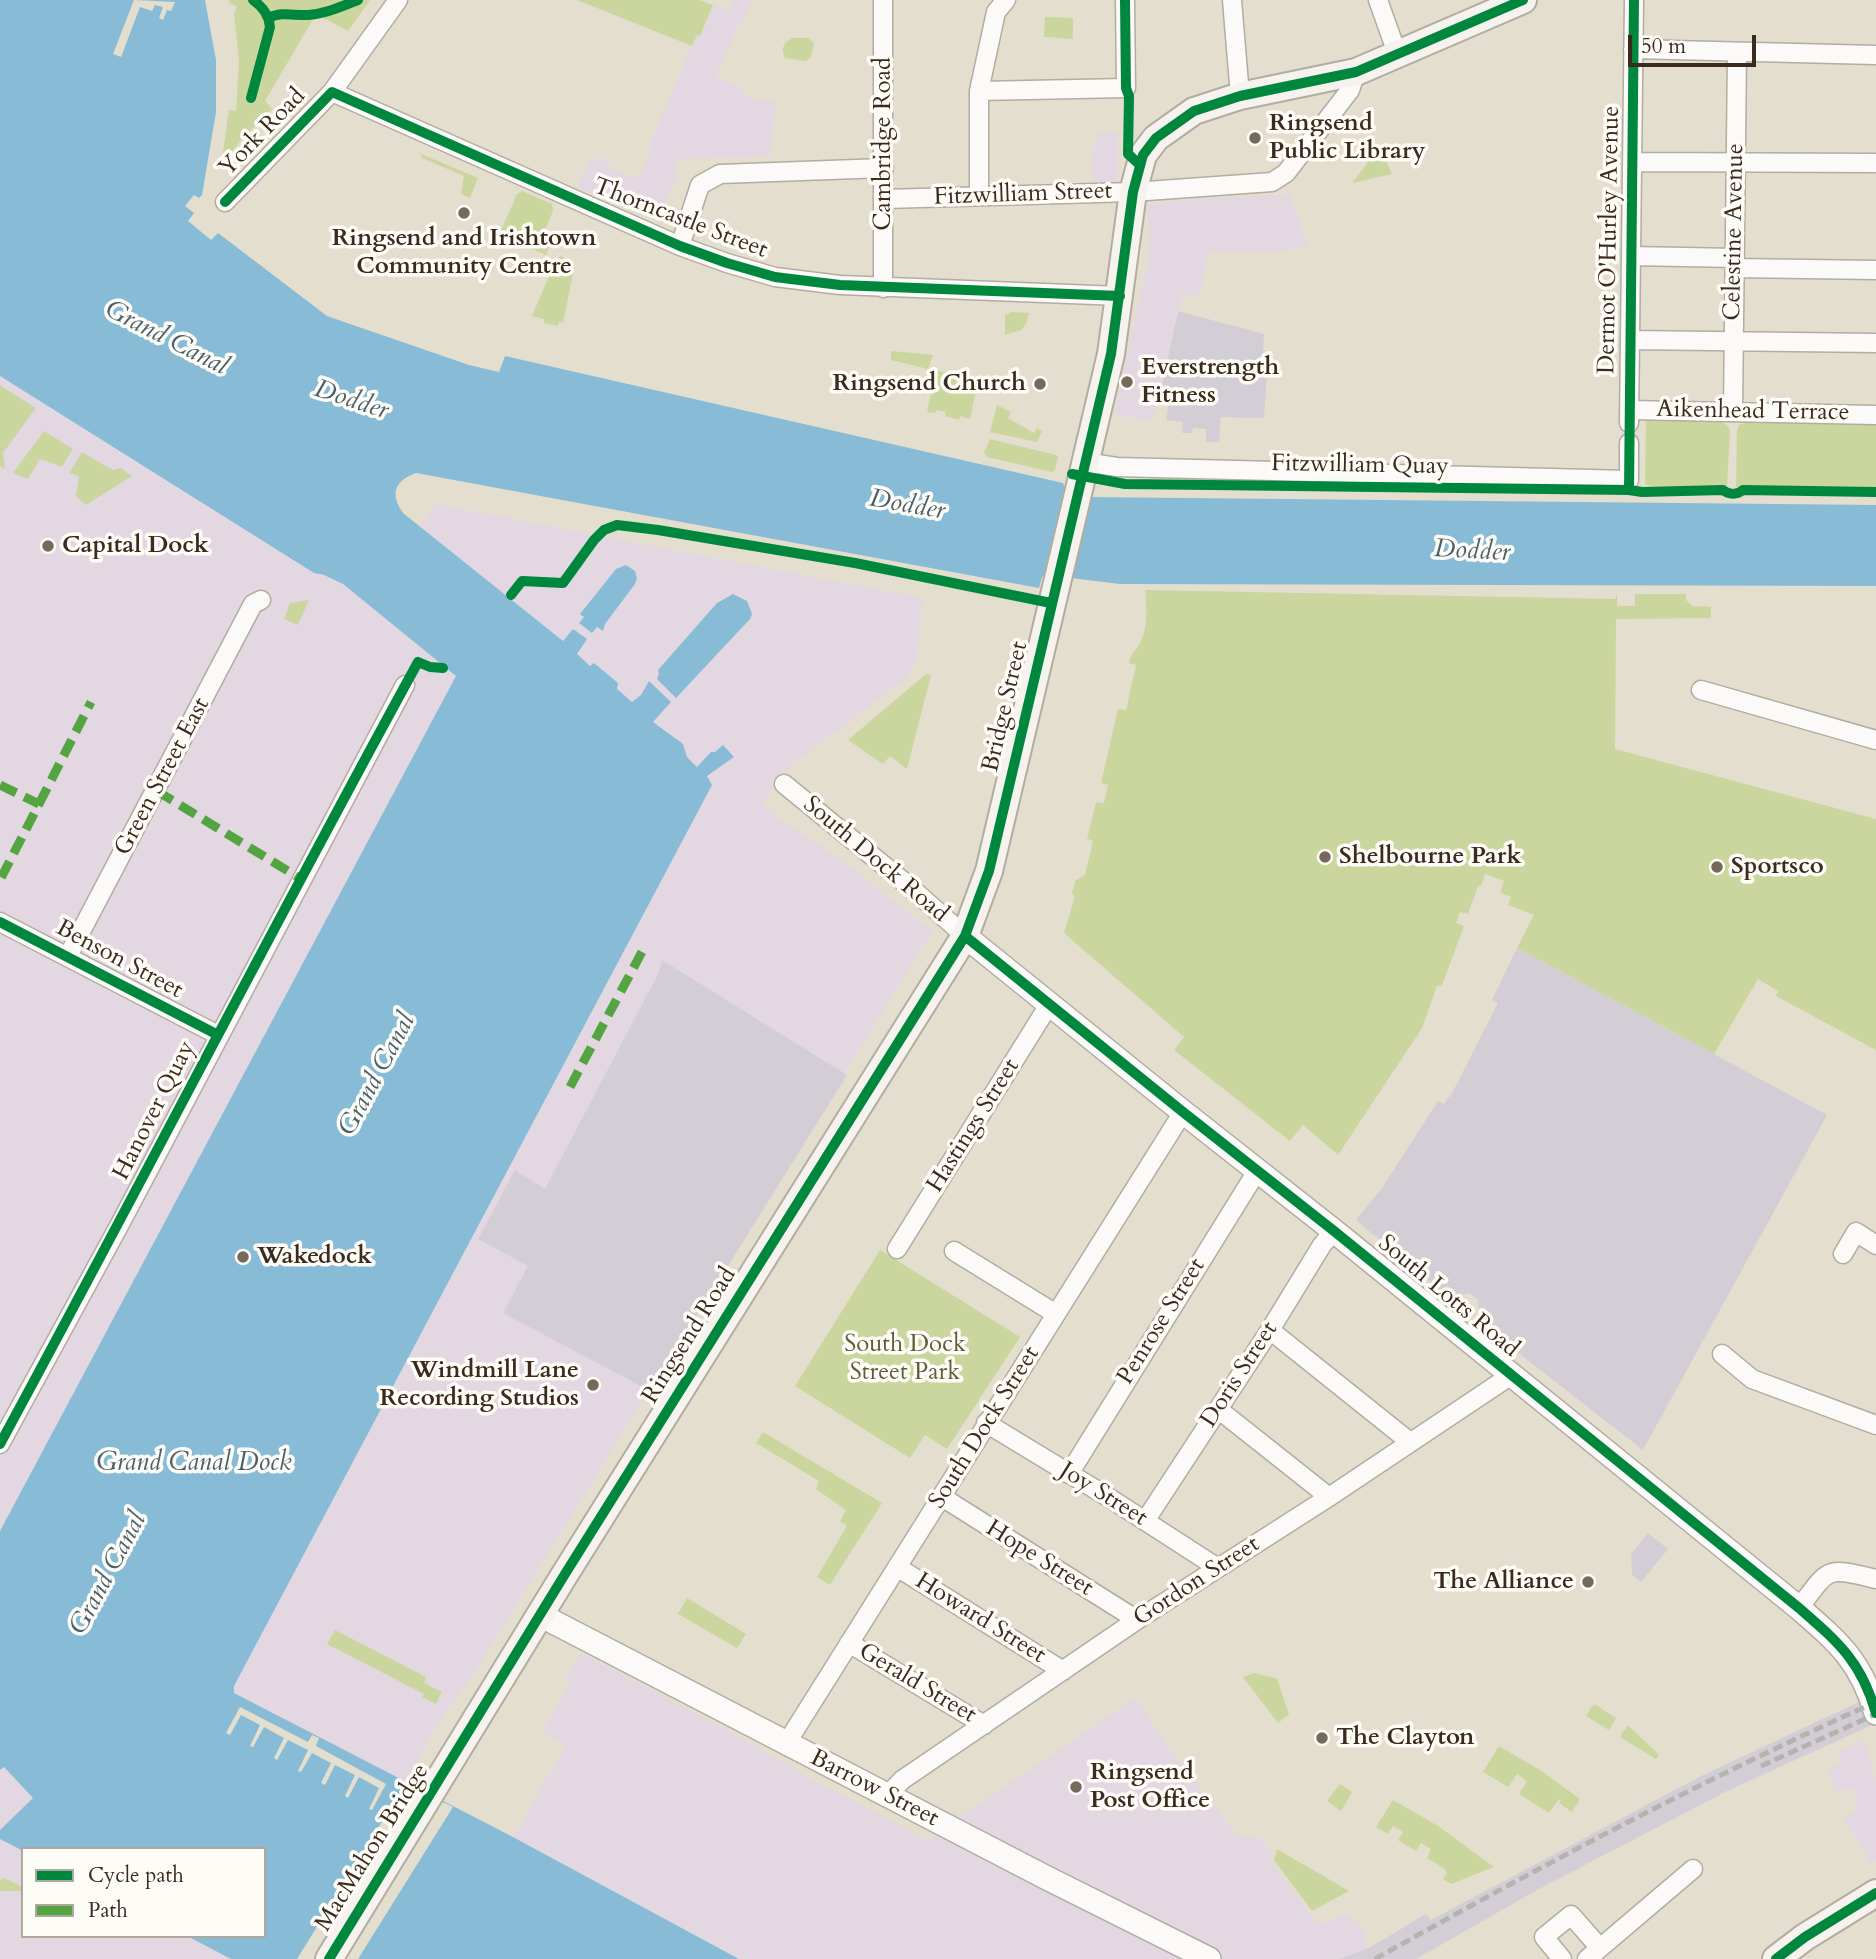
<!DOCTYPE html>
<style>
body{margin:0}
#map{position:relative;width:1876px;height:1959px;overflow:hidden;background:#e4dece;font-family:Cardo,serif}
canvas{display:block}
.legend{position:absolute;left:21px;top:1847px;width:245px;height:91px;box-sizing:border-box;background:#fdfcf7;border:2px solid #afa8a0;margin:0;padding:9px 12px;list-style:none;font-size:21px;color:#3b2a1e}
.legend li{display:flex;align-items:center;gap:14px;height:35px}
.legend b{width:35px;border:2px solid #afa8a0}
.scale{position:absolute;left:1628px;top:35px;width:128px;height:32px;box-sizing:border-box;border:4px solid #3b2a1e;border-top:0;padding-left:9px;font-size:21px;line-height:24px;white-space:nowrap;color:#3b2a1e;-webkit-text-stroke:5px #fdfcf7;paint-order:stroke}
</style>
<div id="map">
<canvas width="1876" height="1959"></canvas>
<ul class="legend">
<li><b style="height:9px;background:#00873e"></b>Cycle path</li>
<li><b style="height:9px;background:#54a441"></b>Path</li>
</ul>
<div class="scale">50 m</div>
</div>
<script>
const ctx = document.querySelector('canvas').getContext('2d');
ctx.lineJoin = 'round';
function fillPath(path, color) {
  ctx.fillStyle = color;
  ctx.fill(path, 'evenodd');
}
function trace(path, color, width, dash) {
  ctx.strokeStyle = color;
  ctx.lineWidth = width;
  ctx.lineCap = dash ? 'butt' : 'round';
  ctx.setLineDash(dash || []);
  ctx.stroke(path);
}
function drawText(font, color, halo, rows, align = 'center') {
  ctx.font = font + ' Cardo,serif';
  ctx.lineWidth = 7;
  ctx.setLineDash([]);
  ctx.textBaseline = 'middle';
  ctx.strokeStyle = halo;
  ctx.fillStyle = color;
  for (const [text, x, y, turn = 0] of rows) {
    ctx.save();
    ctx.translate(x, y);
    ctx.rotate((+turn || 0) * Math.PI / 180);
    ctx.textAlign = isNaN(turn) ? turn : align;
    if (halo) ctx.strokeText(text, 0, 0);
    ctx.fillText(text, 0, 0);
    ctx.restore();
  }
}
const built = new Path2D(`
 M734,0H752L743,23L740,22L716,78L745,89L743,95L777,103L769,157L678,159L677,175L658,221L578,187L591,156L609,163L608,167L638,179L652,149L648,147L697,34L701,35L713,5L730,12Z
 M1118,132V184L1093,185L1092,154L1095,146V137L1099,133Z
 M1290,194L1308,246L1276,253H1209L1199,297L1184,295L1178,311L1152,422L1114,414L1149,254L1150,243L1147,208L1150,204L1210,198Z
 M0,376L314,573L335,579L364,596L436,504L923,598L917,662L904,680L780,774L762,807L838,857L916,919L933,930L473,1675L431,1735L401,1794L297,1959H0ZM23,1849H264V1936H23Z
 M581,1653L735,1734L810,1778L929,1841L946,1826L1136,1698L1168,1746L1236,1834L1261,1839L1274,1856L1269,1860L1319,1925L1346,1914L1360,1925L1369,1948L1339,1959H739L513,1837L565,1746L542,1732L570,1684L565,1680Z
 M1864,1740L1876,1781V1861L1872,1864L1844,1819L1857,1809L1853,1787L1835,1793L1827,1769L1843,1763L1838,1752Z`);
const industrial = new Path2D(`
 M1178,311L1264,334L1263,354L1268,355L1264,418L1221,417L1219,442H1206V429L1193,428L1192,433H1182L1183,422L1166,420L1169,401L1159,398Z
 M1517,948L1827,1115L1643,1450L1480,1323L1478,1300L1474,1297L1470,1293L1449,1298L1356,1220L1382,1188L1438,1101L1444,1104L1448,1097H1450L1498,1003L1492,1000Z
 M662,960L847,1075L650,1391L503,1313L528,1266L478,1239L515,1170L545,1189L658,974Z
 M1648,1533L1668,1549L1641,1582L1632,1575L1631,1554Z
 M1876,1694V1723L1725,1792L1537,1890L1416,1959H1339L1369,1948L1426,1914L1431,1920L1701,1776Z`);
const green = new Path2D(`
 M229,0H370L348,31L316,14L265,101L272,109L243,138L221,165L229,110L236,111L239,61L234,14L237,7L230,3Z
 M577,0H699L713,5L700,36L697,35L692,46Z
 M1045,17L1073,18V39L1044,37Z
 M792,38H809L814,43L811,57L806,61L785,58C781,48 783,43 792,38Z
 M1380,147L1392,174L1352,183Z
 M421,154L478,178L470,198L461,194L464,176L422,158Z
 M522,191L552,204L553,211L542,237L551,242L546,255L499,235L517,194Z
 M561,256L575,264L563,323L559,322L558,326L544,323V319L532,316L556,260Z
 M1011,312L1029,313L1026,324L1021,330L1005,335V315Z
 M891,351L933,355L928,369L891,360Z
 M939,371L978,380L970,419L960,416L959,420L945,416L946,412L937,410L935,413L927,412L935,375Z
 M0,385L36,408L3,453L5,469L0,466Z
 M997,405L1011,412L1008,418L1034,433L1037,428L1042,431L1037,442L990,432Z
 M1646,420L1720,421L1727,425L1730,431L1727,488L1651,486L1645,484Z
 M1751,420L1876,422V489L1736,487L1737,431L1739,425Z
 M44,431L73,449L62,467L40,459L28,479L13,473Z
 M990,439L1056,455L1058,456L1055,470L1052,472L987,457L984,453Z
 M82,452L113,470L121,468L132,476L86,505L76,496L79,476L69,473Z
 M1145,590L1615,599L1617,594V606H1635V594H1686V600L1693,606L1711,607V618L1616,619L1615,749L1876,819V1050L1776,996L1778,991L1758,979L1714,1054L1517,948L1534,915L1508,905L1511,897L1500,893L1504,881L1485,874L1481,886H1478L1468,914L1460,912L1456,923L1464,926L1442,985L1437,986L1422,1028L1338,1155L1303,1125L1290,1141L1174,1050L1184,1037L1064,933L1075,896L1072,894L1075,881L1085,875L1093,841L1087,839L1096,802L1104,803L1108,785L1101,783L1118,709L1126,710L1136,665L1129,663C1132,650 1136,652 1140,643C1148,627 1147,607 1145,590Z
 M309,600L298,625L284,619L290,603Z
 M926,674L931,675L907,769L890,756L883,764L848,740Z
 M880,1250L1020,1337L947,1449L925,1435L910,1458L795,1386Z
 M763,1432L882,1503L830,1585L817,1577L847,1526L840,1521L846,1510L816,1489L819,1481L756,1443Z
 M687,1598L746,1634L737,1648L678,1614Z
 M335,1630L426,1677L424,1683L442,1692L436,1704L422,1697L424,1694L327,1644Z
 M1255,1673L1277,1679L1289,1714L1278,1723L1243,1677Z
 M1594,1704L1616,1718L1609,1730L1586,1716Z
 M1628,1725L1659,1755L1656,1759L1620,1737Z
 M1499,1746L1540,1770L1580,1799L1572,1812L1559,1803L1561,1800L1559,1799L1549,1813L1519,1794L1527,1781L1517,1774L1508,1787L1483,1772Z
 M1340,1784L1352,1792L1341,1811L1327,1801Z
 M1393,1800L1438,1826L1494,1867L1451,1884L1443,1879L1447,1873L1445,1869L1427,1858L1431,1849L1421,1843L1416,1851L1398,1840L1403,1832L1393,1826L1388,1834L1376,1827Z
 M1277,1849L1349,1891L1312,1911L1274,1860Z
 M4,1878L23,1887V1891H0V1881Z`);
const water = new Path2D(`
 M0,0H205L216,60V112L202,195L199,198L194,195L185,206L194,213L188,221L211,240L218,233L327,316L469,365L499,372L505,356L1063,483L1066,492L1087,497L1876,505V586L1120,584L1046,575L1042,577L1039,588L416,473C394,481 390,494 403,513L563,641L573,629L587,639L577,654L590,666L594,663L618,683L617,689L632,702L641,695L649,681L671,702L653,722L683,744L687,757L697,767L711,752H715L723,745L734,757L707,776L712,785L234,1686V1693L513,1837L739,1959H231L187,1936H264V1849H23V1851L0,1839V1830L33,1798L4,1767L0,1770V1531L456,676L343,584L324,575L314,573L0,376Z
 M626,565L635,571L637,578L635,584L605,624L603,631L597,627L592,633L579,623L584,617L580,614L616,569Z
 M733,594L747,601L752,614L750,619L676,698L657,679L659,674L658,670L717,603Z`);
const pier = new Path2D(`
 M134,0L175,2L171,11L167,10L163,20L159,18L163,7L155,5L152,11L140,7L121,57L113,54Z
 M240,1707L308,1742L312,1735L319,1738L316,1746L386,1784L372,1810L369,1809L379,1788L359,1777L348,1798L345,1796L355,1775L335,1765L325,1785L321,1783L331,1763L312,1753L301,1772L298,1771L308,1750L288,1740L277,1760L274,1758L284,1738L264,1727L253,1747L250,1746L260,1725L241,1715L230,1735L226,1733Z
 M406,1783L453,1807L358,1959H297Z`);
const minor = new Path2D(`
 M883,0V288
 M1232,0L1240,96
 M1378,0L1398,56
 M1633,49L1876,55
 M979,91L1126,88L1125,0
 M332,92L680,246L727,263L775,277L840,285L1120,296
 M1632,162L1876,163
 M979,196V91L996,12L1006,0
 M885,199L1133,192L1272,182L1286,173L1350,90L1356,72
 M225,202L332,92L398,0
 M680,246L700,185L720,174L884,168
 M1631,256L1735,258
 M1735,268L1876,270
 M1630,340L1876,343
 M1630,410L1876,415
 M1733,412L1737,52
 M1629,423L1634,0
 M1084,462L1117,467L1629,480V443
 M1701,690L1876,740
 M784,784L909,886L965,936
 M0,922L218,1035
 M68,956L253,604L261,600
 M897,1249L1050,1003
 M954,1251L1056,1314
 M1843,1254L1856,1232L1876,1245
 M1270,1330L1410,1442
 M1722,1354L1752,1379L1876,1425
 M1218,1409L1329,1497
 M986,1423L1108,1497L1218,1568
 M0,1444L120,1224L405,685
 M1069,1474L1257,1171
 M942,1497L1137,1620
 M1145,1521L1270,1330L1322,1245L1334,1231
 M897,1567L1063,1671
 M1799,1608C1830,1567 1825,1567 1876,1579
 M849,1643L984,1725
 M786,1744L1183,1112
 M888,1795L902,1780L1137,1620L1329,1497L1510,1376
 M1562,1959L1544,1937L1571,1915L1600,1948
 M1587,1959L1693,1869`);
const tertiary = new Path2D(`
 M965,936L1183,1112L1334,1231L1799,1608C1838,1642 1861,1661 1876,1713
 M540,1615L1045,1877L1209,1959`);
const secondary = new Path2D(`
 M329,1959L565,1574L965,936L989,871L1111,354L1133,192L1143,155L1156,138L1194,111L1240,96L1356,72L1523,0
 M1776,1959L1805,1937L1876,1893`);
const rail = new Path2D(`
 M1761,1766L1876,1714
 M1375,1959C1539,1867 1704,1779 1876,1702`);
const quiet = new Path2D(`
 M0,785L39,804L0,880
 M157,791L301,879
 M39,804L91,702
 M570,1087L644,948`);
const cycleway = new Path2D(`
 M1125,0L1126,88L1129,96L1128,154L1139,164
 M269,18C281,11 295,16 308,15C326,14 342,6 358,0
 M251,98L270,27C269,15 263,7 253,0
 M225,202L332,92L680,246L727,263L775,277L840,285L1120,296
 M1072,474L1125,484L1629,490L1642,492L1723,490C1729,495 1737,495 1743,490L1876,492
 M1629,490L1634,0
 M511,595L522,581L563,583L594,540L604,530L617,525L658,530L855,563L1051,603
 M0,922L218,1035
 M965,936L1183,1112L1334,1231L1799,1608C1838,1642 1861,1661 1876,1713
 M0,1444C141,1184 276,921 418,662L430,667L443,668
 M329,1959L565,1574L965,936L989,871L1111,354L1133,192L1143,155L1156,138L1194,111L1240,96L1356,72L1523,0
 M1776,1959L1805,1937L1876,1893`);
const markers = [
 [1255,138,7,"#76695c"],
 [464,213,7,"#76695c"],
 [1127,382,7,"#76695c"],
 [1040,384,7,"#76695c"],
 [48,546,7,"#76695c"],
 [1325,857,7,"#76695c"],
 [1717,867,7,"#76695c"],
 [243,1257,7,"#76695c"],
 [593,1385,7,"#76695c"],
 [1588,1582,7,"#76695c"],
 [1322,1738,7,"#76695c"],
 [1076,1787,7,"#76695c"]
];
const poiNames = [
 ["Ringsend",1269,124],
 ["Public Library",1269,152],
 ["Ringsend and Irishtown",464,239,"center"],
 ["Community Centre",464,267,"center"],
 ["Everstrength",1141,368],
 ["Fitness",1141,396],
 ["Ringsend Church",1026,384,"right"],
 ["Capital Dock",62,546],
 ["Shelbourne Park",1339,857],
 ["Sportsco",1731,867],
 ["Wakedock",257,1257],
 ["Windmill Lane",579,1371,"right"],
 ["Recording Studios",579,1399,"right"],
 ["The Alliance",1574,1582,"right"],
 ["The Clayton",1336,1738],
 ["Ringsend",1090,1773],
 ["Post Office",1090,1801]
];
const streetNames = [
 ["York Road",263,133,-46],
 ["Cambridge Road",884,144,-90],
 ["Fitzwilliam Street",1023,195,-2],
 ["Thorncastle Street",680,219,21],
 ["Celestine Avenue",1735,232,-89],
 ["Dermot O'Hurley Avenue",1610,240,-89],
 ["Aikenhead Terrace",1753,412,1],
 ["Fitzwilliam Quay",1360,466,1],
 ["Bridge Street",1006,707,-77],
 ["Green Street East",163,777,-62],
 ["South Dock Road",875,860,40],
 ["Benson Street",119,960,28],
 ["Hanover Quay",155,1111,-63],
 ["Hastings Street",974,1126,-58],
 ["South Lotts Road",1448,1297,40],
 ["Penrose Street",1162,1322,-58],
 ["Ringsend Road",690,1336,-58],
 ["Doris Street",1240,1375,-57],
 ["South Dock Street",985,1428,-58],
 ["Joy Street",1103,1495,32],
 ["Hope Street",1039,1559,32],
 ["Gordon Street",1197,1582,-33],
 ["Howard Street",980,1619,32],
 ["Gerald Street",917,1684,31],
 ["Barrow Street",874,1789,27],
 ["MacMahon Bridge",373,1848,-58]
];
const parkNames = [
 ["South Dock",905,1345],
 ["Street Park",905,1373]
];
const waterNames = [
 ["Grand Canal",166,339,27],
 ["Dodder",351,401,18],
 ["Dodder",907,506,10],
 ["Dodder",1472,552,3],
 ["Grand Canal",378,1075,-62],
 ["Grand Canal Dock",194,1464],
 ["Grand Canal",109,1574,-62]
];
fillPath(built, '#e3d8e2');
fillPath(industrial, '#d3ced5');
fillPath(green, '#cad69e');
fillPath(water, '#88bcd6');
fillPath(pier, '#e4dece');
trace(minor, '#b2aca1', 21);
trace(tertiary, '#b2aca1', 26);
trace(secondary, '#b2aca1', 30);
trace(minor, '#fbfaf8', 18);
trace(tertiary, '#fbfaf8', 23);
trace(secondary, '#f6f2ed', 26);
trace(rail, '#b5b3af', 5, [10, 5]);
trace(quiet, '#54a441', 9, [18, 9]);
trace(cycleway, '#00873e', 10);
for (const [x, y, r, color] of markers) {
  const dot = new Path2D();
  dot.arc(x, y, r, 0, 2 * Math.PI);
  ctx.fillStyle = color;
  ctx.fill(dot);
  trace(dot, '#fdfcf7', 2.5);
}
drawText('bold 24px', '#3b2a1e', '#fdfcf7', poiNames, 'left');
drawText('24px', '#3b2a1e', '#fdfcf7', streetNames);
drawText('24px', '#605c38', '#fdfcf7', parkNames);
drawText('italic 26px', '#4a5f69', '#fdfcf7', waterNames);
</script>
